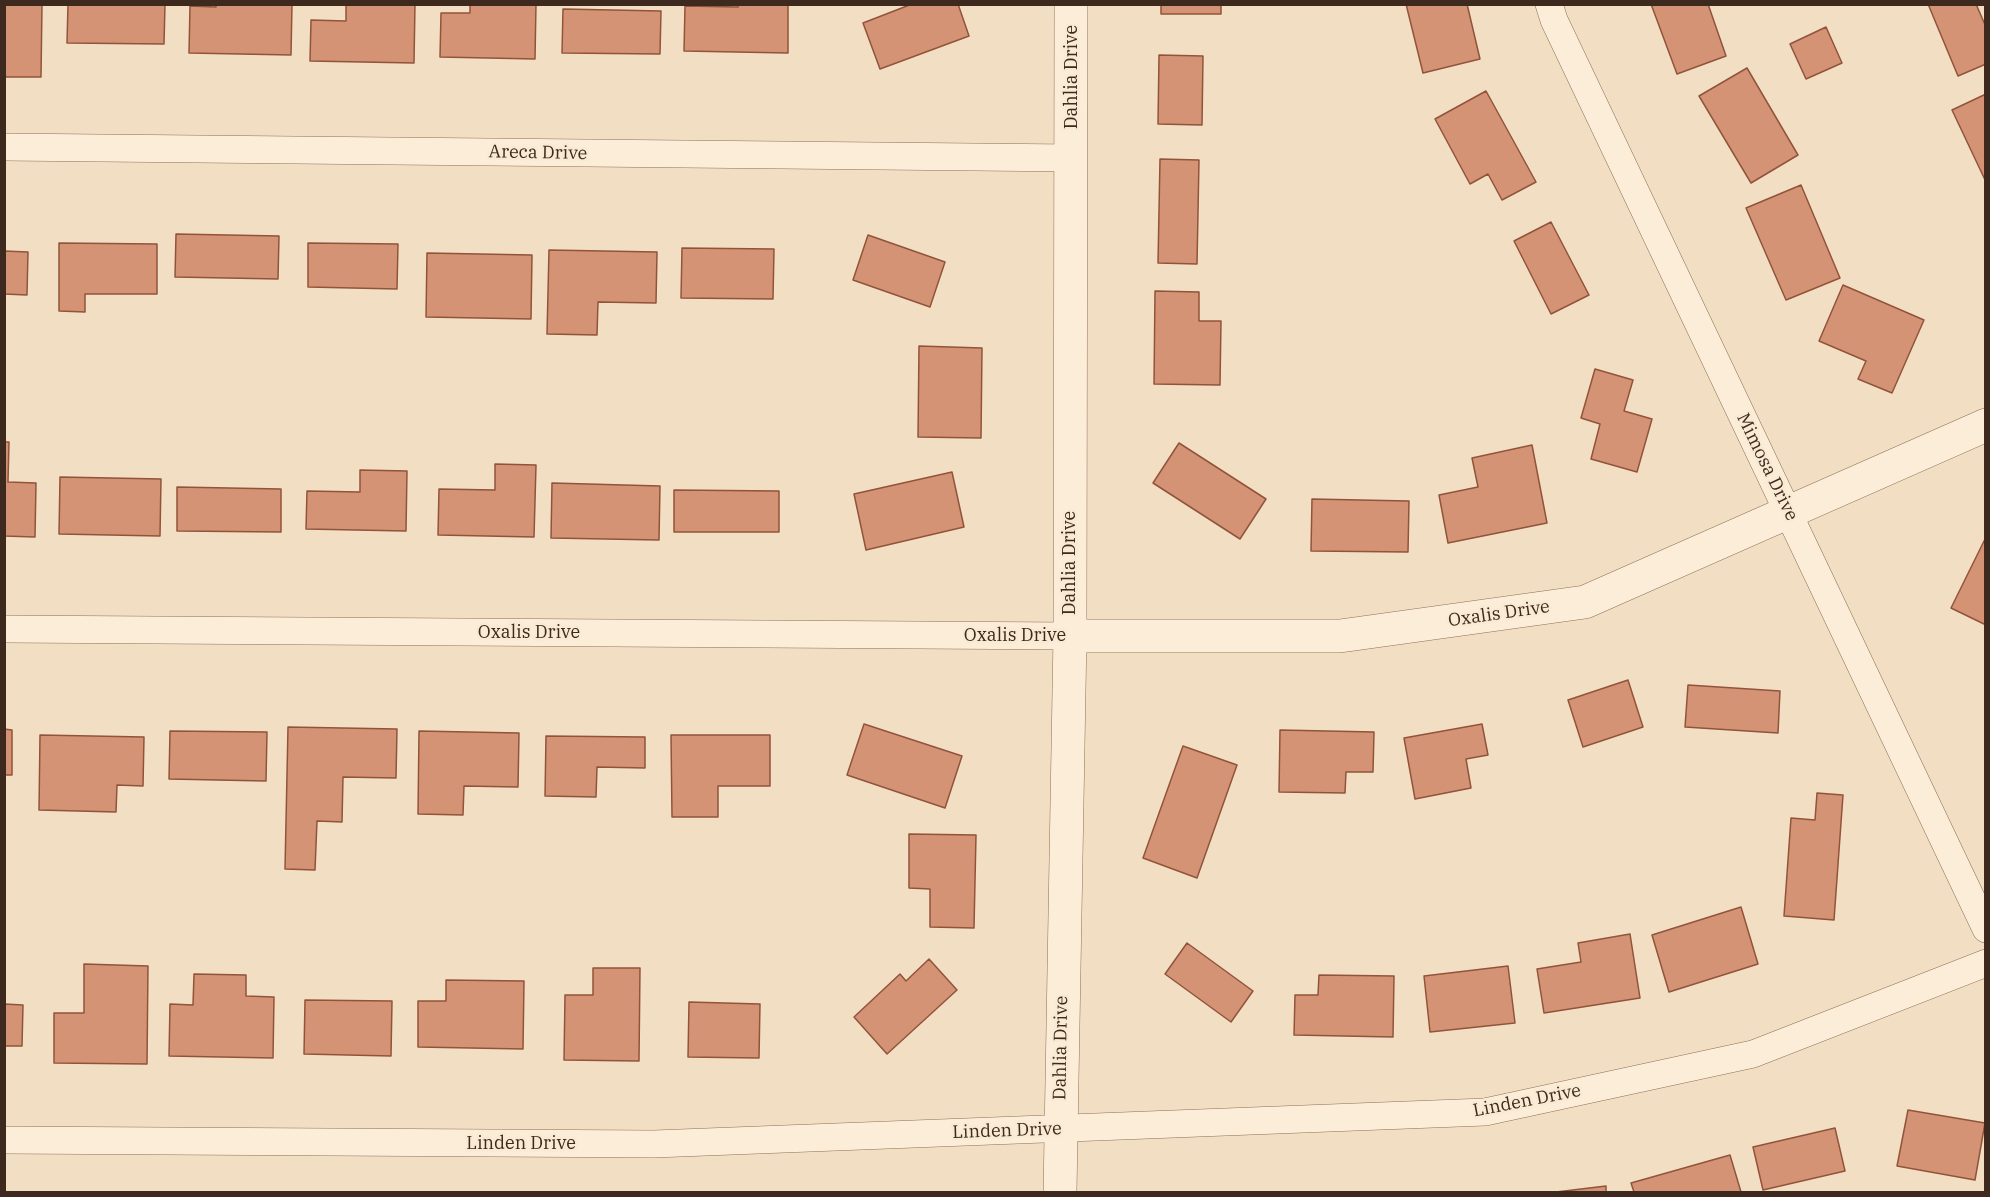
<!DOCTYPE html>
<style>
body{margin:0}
#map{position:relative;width:1990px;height:1197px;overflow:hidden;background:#f2dfc3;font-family:"IBM Plex Serif",serif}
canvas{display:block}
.frame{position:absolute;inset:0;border:6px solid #3d291d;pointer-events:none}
</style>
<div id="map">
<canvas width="1990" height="1197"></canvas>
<div class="frame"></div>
</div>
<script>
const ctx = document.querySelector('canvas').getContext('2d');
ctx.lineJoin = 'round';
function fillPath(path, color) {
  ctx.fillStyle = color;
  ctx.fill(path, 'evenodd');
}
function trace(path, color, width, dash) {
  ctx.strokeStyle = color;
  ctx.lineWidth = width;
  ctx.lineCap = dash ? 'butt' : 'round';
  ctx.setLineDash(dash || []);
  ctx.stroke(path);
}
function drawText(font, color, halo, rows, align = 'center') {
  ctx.font = font + ' "IBM Plex Serif",serif';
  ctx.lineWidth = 5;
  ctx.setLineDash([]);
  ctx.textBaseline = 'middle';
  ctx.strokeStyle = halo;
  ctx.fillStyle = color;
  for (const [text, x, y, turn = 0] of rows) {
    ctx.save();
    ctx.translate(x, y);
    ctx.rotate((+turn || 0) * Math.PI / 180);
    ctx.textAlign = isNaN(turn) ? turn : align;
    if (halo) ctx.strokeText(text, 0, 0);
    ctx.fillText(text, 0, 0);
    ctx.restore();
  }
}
const building = new Path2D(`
 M4,4H42L41,77H4Z
 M68,4H165L164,44L67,43Z
 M216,4H292L291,55L189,53L190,6L216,7Z
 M346,4H415L414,63L310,61L311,20L346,21Z
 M470,4H536L535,59L440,57L441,13H470Z
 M739,4H788V53L684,51L685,6L738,7Z
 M912,4H958L969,36L880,69L863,23Z
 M1161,4H1221V14H1161Z
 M1406,4H1467L1480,59L1423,73Z
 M1651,4H1708L1726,56L1677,74Z
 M1928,4H1976L1986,27V64L1958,76Z
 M563,9L661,11L660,54L562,53Z
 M1826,27L1842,63L1806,79L1790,44Z
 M1159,55L1203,56L1202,125L1158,124Z
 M1747,68L1798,155L1751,183L1699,96Z
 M1486,91L1536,182L1502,200L1488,174L1470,184L1435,119Z
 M1986,94V182L1952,110Z
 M1160,159L1199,160L1197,264L1158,263Z
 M1801,185L1840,278L1786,300L1746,208Z
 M1551,222L1589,295L1551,314L1514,241Z
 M176,234L279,236L278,279L175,277Z
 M868,235L945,262L930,307L853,280Z
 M59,243L157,244V294H85V312L59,311Z
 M308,243L398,244L397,289L308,287Z
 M682,248L774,249L773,299L681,298Z
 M549,250L657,252L656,303L598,302L597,335L547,334Z
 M4,251L28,252L27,295L4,294Z
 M427,253L532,255L531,319L426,317Z
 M1843,285L1924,320L1892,393L1858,379L1866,361L1819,341Z
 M1155,291L1199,292V321H1221L1220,385L1154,384Z
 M919,346L982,348L981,438L918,437Z
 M1595,369L1633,380L1624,411L1652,419L1637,472L1591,459L1600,424L1581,418Z
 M4,442H9L8,482L36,483L35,537L4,536Z
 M1179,443L1266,499L1240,539L1153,483Z
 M1532,445L1547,523L1448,543L1439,495L1478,487L1472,458Z
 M495,464L536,465L534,537L438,535L439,489L495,490Z
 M360,470L407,471L406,531L306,529L307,491L360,492Z
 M952,472L964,527L866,550L854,494Z
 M60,477L161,479L160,536L59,534Z
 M552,483L660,486L659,540L551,538Z
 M177,487L281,489V532L177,531Z
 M674,490L779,491V532H674Z
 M1312,499L1409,501L1408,552L1311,551Z
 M1986,537V625L1951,608Z
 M1628,680L1643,727L1583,747L1568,700Z
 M1688,685L1780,691L1778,733L1685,727Z
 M864,724L962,756L945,808L847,775Z
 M1482,724L1488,755L1466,759L1471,788L1415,799L1404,738Z
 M288,727L397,729L396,778L343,777L342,822L317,821L315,870L285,869Z
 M4,729L12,730V775H4Z
 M1280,730L1374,732L1373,772H1346L1345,793L1279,792Z
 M170,731L267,732L266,781L169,779Z
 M419,731L519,733L518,787L464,786L463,815L418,814Z
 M40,735L144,737L143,786L117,785L116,812L39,810Z
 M671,735H770V786H718V817H672Z
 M546,736L645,737V768L597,767L596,797L545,796Z
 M1183,746L1237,765L1197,878L1143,858Z
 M1817,793L1843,795L1834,920L1784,916L1791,818L1815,820Z
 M909,834L976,835L974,928L930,927V889L909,888Z
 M1741,907L1758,964L1669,992L1652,935Z
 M1630,934L1640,998L1544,1013L1537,969L1581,962L1578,943Z
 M1187,943L1253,991L1231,1022L1165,974Z
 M929,959L957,990L887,1054L854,1017L900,974L906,981Z
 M84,964L148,966L147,1064L54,1063V1013H84Z
 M1508,966L1515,1023L1430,1032L1424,976Z
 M593,968H640L639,1061L564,1060L565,995H593Z
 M194,974L246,975V996L274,997L273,1058L169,1056L170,1004L193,1005Z
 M1319,975L1394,976L1393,1037L1294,1035L1295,995H1318Z
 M446,980L524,981L523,1049L418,1047V1001H446Z
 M305,1000L392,1001L391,1056L304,1054Z
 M689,1002L760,1004L759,1058L688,1057Z
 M4,1004L23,1005L22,1046H4Z
 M1908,1110L1985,1123L1975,1180L1897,1166Z
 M1835,1128L1845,1171L1763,1190L1753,1147Z
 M1730,1155L1741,1192H1634L1631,1183Z
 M1606,1186V1192H1556Z`);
const minor = new Path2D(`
 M1549,4L1554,20L1986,929
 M4,147L1072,158
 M4,629L1070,636
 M4,1140L654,1144L1485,1112L1753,1054L1986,963`);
const tertiary = new Path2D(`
 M1070,636H1340L1585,602L1986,425
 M1060,1192L1070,636L1071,4`);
const streetNames = [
 ["Dahlia Drive",1072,77,-90],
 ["Areca Drive",538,153,1],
 ["Mimosa Drive",1767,467,64],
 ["Dahlia Drive",1070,563,-90],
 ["Oxalis Drive",1499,614,-8],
 ["Oxalis Drive",529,633],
 ["Oxalis Drive",1015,636],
 ["Dahlia Drive",1061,1048,-89],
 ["Linden Drive",1527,1101,-11],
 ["Linden Drive",1007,1131,-2],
 ["Linden Drive",521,1144]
];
fillPath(building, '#d49375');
trace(building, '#91543b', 1.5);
trace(minor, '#8f6f58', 28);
trace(tertiary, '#8f6f58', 34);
trace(minor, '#fcedd8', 27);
trace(tertiary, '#fcedd8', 33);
drawText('18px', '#3d291d', '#f9ead4', streetNames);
</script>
